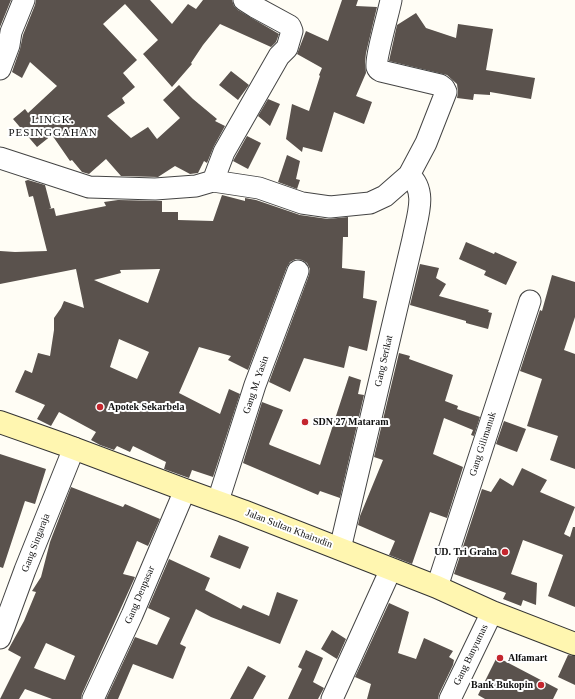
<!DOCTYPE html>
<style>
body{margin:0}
canvas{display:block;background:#fffdf5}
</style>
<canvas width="575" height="699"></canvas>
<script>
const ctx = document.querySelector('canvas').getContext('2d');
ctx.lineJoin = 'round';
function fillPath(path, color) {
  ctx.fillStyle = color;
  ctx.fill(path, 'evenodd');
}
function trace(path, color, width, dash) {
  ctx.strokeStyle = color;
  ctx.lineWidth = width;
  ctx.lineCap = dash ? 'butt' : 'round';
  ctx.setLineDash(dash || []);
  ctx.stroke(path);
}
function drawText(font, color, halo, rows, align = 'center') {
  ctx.font = font + ' Georgia,serif';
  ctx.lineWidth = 4;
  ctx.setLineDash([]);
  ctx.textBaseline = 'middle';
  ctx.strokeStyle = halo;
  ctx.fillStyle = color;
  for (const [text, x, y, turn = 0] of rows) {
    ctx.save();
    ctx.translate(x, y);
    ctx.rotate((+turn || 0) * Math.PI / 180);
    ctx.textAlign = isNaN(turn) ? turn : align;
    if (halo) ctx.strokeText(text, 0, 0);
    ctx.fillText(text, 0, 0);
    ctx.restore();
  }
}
const building = new Path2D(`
 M0,0H11L0,27Z
 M36,0H150L172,24L188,4L196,9L203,0H232L234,6L238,10L279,34L276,42L271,47L220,24L203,45L191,63L192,64L172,87L143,54L158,40L125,4L103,24L137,60L123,73L135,87L122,98L125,103L107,116L131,138L148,127L157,139L180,118L163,100L179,85L193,99L217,119L215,121L225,126L214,146L207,163L204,161L198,173L190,174L175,166L158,177L121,176L106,159L89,174L82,172L72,160L70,161L52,135L37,147L13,119L25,109L28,113L57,86L30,62L22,78L12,72L20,49L23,35L35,5Z
 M342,0H358L356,6L377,7L366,53L365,62L366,73L356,96L372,102L364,124L334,112L322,152L303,147L302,152L286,139L292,104L309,111L320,76L319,75L322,68L297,54L306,31L328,41Z
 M416,13L426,28L456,38L458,24L493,29L486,70L535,78L531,99L490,92V95L474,94L473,100L457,98L458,92L457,84L447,75L389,61L397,25Z
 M231,71L249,85L238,100L219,85Z
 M268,99L280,104L270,126L258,116Z
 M247,136L261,143L248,169L233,161Z
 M287,155L300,161L296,179L300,180L297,189L278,182Z
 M28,180L45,185L51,208L49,209L54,208L56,216L106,206L104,202L118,200L162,201V212H178V220L213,221L222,195L245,201V198L256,200L300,215L328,219L348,217V237H343L342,268L365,271L363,298L377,301L367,351L349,346L344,368L304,358L290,392L269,382L309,275L310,269L307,263L302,260L296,259L290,262L287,267L248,370L228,360L231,356L199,347L179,393L220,414L229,389L240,394L213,477L192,470L189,478L164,469L166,462L133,446L130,452L117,446L114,450L100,445L91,440L96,432L59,412L51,426L37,419L45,405L15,392L25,370L32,373L38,353L50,356L54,330V318L61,308L64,301L84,308L76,269L0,284V251L15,252L47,251L33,196L29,197L25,181ZM160,269L148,303L94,280L121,273L120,270ZM119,339L149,352L137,379L110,367Z
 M466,242L494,254L495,252L517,262L506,285L484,275L486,271L459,259Z
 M420,264L439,268L436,278L446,284L439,296L489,310L488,312L492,313L488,329L466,323V321L410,305Z
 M552,275L575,282V317L564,350L575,354V469L550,460L558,436L527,426L542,379L520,371L540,310L542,311Z
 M399,353L410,356L409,359L453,375L445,401L458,406L457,409L480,417L474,436L471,435L473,430L444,418L433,454L463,467L447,518L430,512L412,564L389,555L395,541L358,525L360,516L383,460L374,457Z
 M349,376L361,380L358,394L364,395L340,498L320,491L318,495L243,463L262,402L283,410L269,444L270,445L320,465Z
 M504,421L526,429L517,452L496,444Z
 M0,454L46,469L35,504L25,501L3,568L0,567Z
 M522,468L547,480L540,492L575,507L564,534L570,537L573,527H575V607L548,596L563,555L523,540L511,574L537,583L536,605L523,600L521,606L503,599L506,593L454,574L482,489L491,492L500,478L513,486Z
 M71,487L123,507L125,504L160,519L148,546L137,541L123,574L135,577L82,694L81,699H52L25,689L19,699H0L21,657L8,650L24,621L36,592L32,591L41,577L50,542ZM46,643L75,656L65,680L34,668Z
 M219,535L249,547L240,569L210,557Z
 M169,559L210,578L205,590L241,609L243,605L269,616L277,592L298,600L280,644L211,617L196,609L180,644L186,647L173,679L133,664L118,699H106L135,637L157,645L170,618L148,608Z
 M389,603L409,612L398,653L416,659L424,638L453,651L449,657L454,660L453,665L439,694L438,699H367L371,684L355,677Z
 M332,630L346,639L337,659L321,649Z
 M306,650L323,658L313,682L324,688L318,699H288L302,669L298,667Z
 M568,655L575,656V685L558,677Z
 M497,657L558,689L553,699H485L478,695Z
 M248,666L266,676L253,699H230Z`);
const street = new Path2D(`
 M0,69L9,45L11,32L24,0
 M0,158L89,187L155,189L196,186L213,181L259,188L302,203L330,207L370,203L385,196L409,175L426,143L446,92L444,88L440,85L381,71C379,70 378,70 377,67C375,59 389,11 391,0
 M213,181L224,152L279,56L287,48L292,31L290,26L255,7L244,0
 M218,501L255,385L298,271
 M340,549L413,239C417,217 428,191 409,175
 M437,587L530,301
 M0,638L25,570L74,448
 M93,699L132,615L185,490
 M332,699L391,569
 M450,699L492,612`);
const secondary = new Path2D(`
 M0,422L65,445L185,490L243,511L437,587L492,612L575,644`);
const markers = [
 [100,407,4,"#c4262e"],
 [305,422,4,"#c4262e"],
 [505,552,4,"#c4262e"],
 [500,658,4,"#c4262e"],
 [541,685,4,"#c4262e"]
];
const streetNames = [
 ["Gang Serikat",384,361,-77],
 ["Gang M. Yasin",256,385,-71],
 ["Gang Gilimanuk",483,444,-72],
 ["Jalan Sultan Khairudin",289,529,21],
 ["Gang Singaraja",36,543,-69],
 ["Gang Denpasar",140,595,-67],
 ["Gang Banyumas",471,655,-64]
];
const poiNames = [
 ["Apotek Sekarbela",108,407],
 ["SDN 27 Mataram",313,422],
 ["UD. Tri Graha",497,552,"right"],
 ["Alfamart",508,658],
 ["Bank Bukopin",533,685,"right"]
];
const neighbourhoodNames = [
 ["LINGK.",53,120],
 ["PESINGGAHAN",53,133]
];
fillPath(building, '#5a524d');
trace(street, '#444', 23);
trace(secondary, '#333', 24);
trace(street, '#fff', 21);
trace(secondary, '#fff6b0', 22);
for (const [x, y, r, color] of markers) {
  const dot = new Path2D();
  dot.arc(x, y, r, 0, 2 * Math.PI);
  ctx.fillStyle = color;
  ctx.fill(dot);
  trace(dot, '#fff', 1.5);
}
drawText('10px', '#111', '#fff', streetNames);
drawText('bold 10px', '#111', '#fff', poiNames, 'left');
ctx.letterSpacing = '1px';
drawText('11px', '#111', '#fff', neighbourhoodNames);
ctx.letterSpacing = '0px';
</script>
